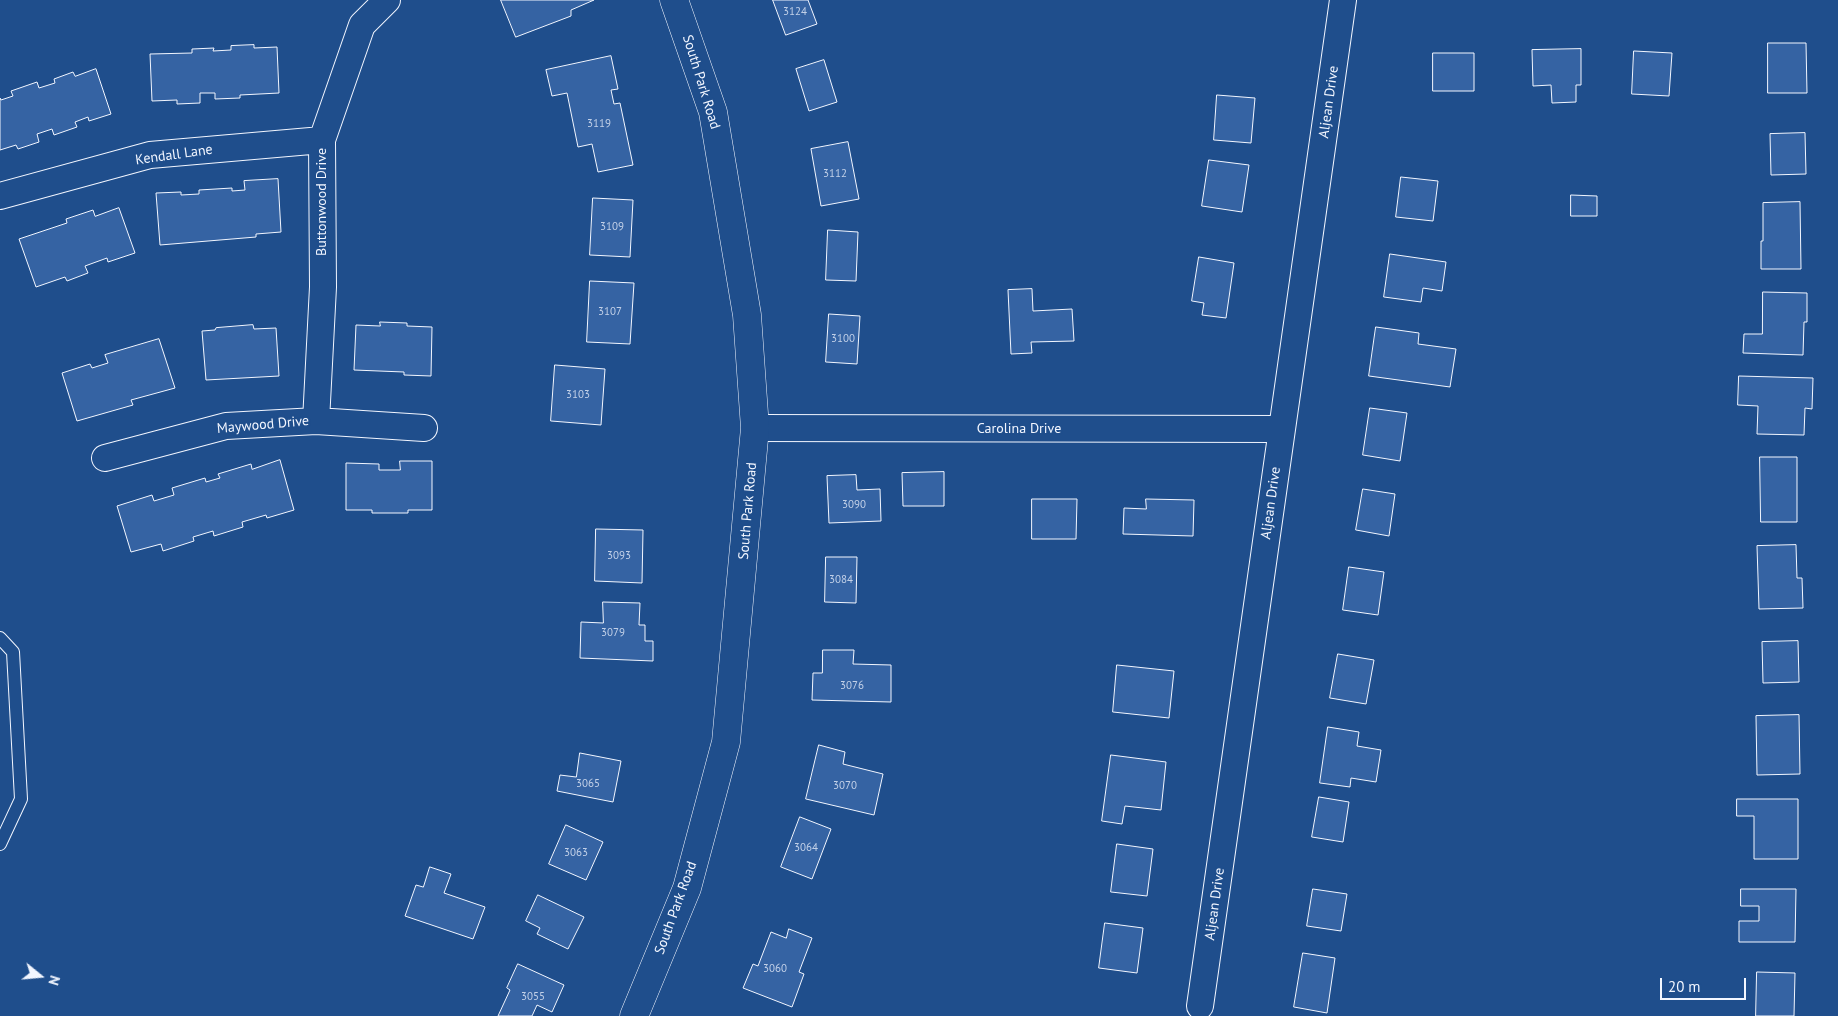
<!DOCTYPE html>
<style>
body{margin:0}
#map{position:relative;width:1838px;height:1016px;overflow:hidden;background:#1f4e8c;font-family:"PT Sans",sans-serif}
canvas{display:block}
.north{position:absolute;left:15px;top:951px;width:50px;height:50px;-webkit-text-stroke:4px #1f4e8c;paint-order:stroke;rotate:107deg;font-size:14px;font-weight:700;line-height:20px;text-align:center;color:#f2f6ff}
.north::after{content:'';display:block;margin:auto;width:18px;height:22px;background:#f2f6ff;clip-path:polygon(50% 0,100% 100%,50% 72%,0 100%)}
.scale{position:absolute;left:1660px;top:978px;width:86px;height:22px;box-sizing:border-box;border:2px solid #f2f6ff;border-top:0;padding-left:6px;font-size:15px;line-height:18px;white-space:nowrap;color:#f2f6ff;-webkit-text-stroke:4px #1f4e8c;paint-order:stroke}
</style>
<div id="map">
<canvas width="1838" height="1016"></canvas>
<div class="north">N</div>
<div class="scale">20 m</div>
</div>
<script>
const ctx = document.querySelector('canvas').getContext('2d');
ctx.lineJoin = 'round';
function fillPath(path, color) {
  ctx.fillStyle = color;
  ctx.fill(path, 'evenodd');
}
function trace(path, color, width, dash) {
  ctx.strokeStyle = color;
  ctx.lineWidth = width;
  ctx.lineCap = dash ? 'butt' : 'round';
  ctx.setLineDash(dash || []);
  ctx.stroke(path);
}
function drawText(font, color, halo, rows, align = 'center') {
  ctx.font = font + ' "PT Sans",sans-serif';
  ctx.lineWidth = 4;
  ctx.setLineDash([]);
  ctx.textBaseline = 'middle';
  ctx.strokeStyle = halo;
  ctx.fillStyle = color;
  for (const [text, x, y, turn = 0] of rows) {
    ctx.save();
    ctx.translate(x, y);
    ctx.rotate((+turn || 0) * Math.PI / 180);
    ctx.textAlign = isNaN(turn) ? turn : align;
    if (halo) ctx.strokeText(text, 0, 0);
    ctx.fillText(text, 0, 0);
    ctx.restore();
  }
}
const building = new Path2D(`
 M501,0H594L571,10V16L516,37Z
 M773,0H808L817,24L786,35Z
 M1768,43H1806L1807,93H1768Z
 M254,45V48L277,47L279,93L240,95V98L215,99V93H200V103L177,104V100L152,101L150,54L192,53V49L214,48L213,51L231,50V46Z
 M1581,49V85H1576V102L1552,103L1551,85L1533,86L1532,50Z
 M1634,51L1672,53L1669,96L1632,94Z
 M1433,53H1474V91H1433Z
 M611,56L618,89L611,90L614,104L620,103L633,165L598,172L592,144L578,147L567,93L552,96L546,70Z
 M824,60L837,102L809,111L796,69Z
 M96,69L111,114L89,121L88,117L75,122L77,127L54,135L52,129L37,134L39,142L18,149L16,145L0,150V98L1,100L13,96L11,91L37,82L39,88L55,83L54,79L73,72L75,76Z
 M1217,95L1255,98L1251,143L1214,140Z
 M1805,133L1806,174L1771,175L1770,134Z
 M848,142L859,199L821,206L811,149Z
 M1209,160L1249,165L1242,212L1202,206Z
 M1401,177L1438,181L1433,221L1396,217Z
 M278,179L281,232L256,234V237L160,245L156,193L181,192V195L199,194V190L232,188V191L245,190L244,181Z
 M1571,195L1597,196V216H1571Z
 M593,198L633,200L630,257L590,255Z
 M1800,202L1801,269H1761V241H1763V203Z
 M119,208L135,253L108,262L107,258L85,266L88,273L67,281L65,277L36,287L19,239L67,223L66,219L93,210L95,216Z
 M828,230L858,232L856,281L826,280Z
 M1390,254L1446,262L1442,291L1423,288L1421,302L1384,297Z
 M1199,257L1234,263L1226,318L1202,315L1204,303L1192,301Z
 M590,281L634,283L630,344L587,342Z
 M1032,289L1033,311L1072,309L1074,341L1031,342L1032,353L1011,354L1008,290Z
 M1763,292L1807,293V322H1804L1803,355L1743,353L1744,334H1762Z
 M829,314L860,316L857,364L826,362Z
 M380,322L407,323V326L432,327L431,376L404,375V372L354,370L356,325L380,326Z
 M253,325L254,329L276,328L279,376L206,380L202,331L215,330L216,328Z
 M1376,327L1419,333L1418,344L1456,349L1450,387L1369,376Z
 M159,339L175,388L131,400L133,405L77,421L62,373L90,364L92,368L108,363L105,355Z
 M555,365L605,369L601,425L551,421Z
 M1739,376L1813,378L1812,409L1805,408L1804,435L1757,434L1758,406L1738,405Z
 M1370,408L1407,413L1400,461L1363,455Z
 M1760,457H1797V522H1761Z
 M280,460L294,510L267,518L266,515L242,522L243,527L214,536L213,531L193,537L194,541L163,551L161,544L131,552L117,506L152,495L154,501L174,495L172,488L205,478L206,482L220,478L218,474L251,464L252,469Z
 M400,461H432V510H408V513H372V510H346V463L379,464V470H400Z
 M944,472V506H903L902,473Z
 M856,475L857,490L880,489L881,521L829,523L827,476Z
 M1363,489L1395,494L1389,536L1356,530Z
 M1032,499H1077L1076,539H1032Z
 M1146,499L1194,500L1193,536L1123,534L1124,508L1146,509Z
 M596,529L643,530L642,583L595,581Z
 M1796,545L1797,578H1802L1803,608L1759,609L1757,546Z
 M826,557H857L856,603L825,602Z
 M1349,567L1384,572L1378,615L1343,610Z
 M603,602L640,603L639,625H645V641H653V661L580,658L581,622L603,623Z
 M1798,641L1799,682L1763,683L1762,642Z
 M823,650H854L853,664L891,665V702L812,700L813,673H822Z
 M1338,654L1374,660L1366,704L1330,698Z
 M1117,665L1174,671L1169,718L1113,712Z
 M1799,715L1800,774L1757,775L1756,716Z
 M1328,727L1359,732L1357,746L1381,750L1376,782L1351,778L1350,787L1320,783Z
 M819,745L845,752L843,764L883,774L874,815L806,799Z
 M580,753L621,761L613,802L557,791L560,775L576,777Z
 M1111,755L1166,762L1161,810L1125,806L1122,824L1102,821Z
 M1319,797L1349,802L1343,842L1312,837Z
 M1737,799H1798V859H1754V816H1737Z
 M800,817L831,829L812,879L781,867Z
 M566,825L603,842L586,880L549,864Z
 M1117,844L1153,849L1147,896L1111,892Z
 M430,867L451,874L444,893L485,907L473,939L405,916L416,885L423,887Z
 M1313,889L1347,894L1341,931L1307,926Z
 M1741,889H1796L1795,942H1739V921H1759V906H1741Z
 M538,895L584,917L568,949L537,934L540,928L526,921Z
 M1105,923L1143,928L1137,973L1099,968Z
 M789,929L812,938L799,972L804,974L792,1007L743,988L753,964L758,966L771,932L786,938Z
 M1303,953L1335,958L1327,1013L1294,1007Z
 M518,964L564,985L552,1012L537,1005L532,1016H498L510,990L507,988Z
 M1757,972L1795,973L1794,1016H1756Z`);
const service = new Path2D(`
 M0,638L13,652L21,799L0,844`);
const minor = new Path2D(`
 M0,196L150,155L322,140
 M316,421L323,287L322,140L362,25L387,0
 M755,428L1282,429
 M105,458L226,426L316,421L424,428
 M1200,1006L1343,0`);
const secondary = new Path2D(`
 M634,1016L687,888L726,742L755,428L747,315L713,112L674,0`);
const numberNames = [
 ["3124",795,12],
 ["3119",599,124],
 ["3112",835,174],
 ["3109",612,227],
 ["3107",610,312],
 ["3100",843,339],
 ["3103",578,395],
 ["3090",854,505],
 ["3093",619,556],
 ["3084",841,580],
 ["3079",613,633],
 ["3076",852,686],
 ["3065",588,784],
 ["3070",845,786],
 ["3064",806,848],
 ["3063",576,853],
 ["3060",775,969],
 ["3055",533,997]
];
const streetNames = [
 ["South Park Road",701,82,73],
 ["Aljean Drive",1329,102,-82],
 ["Kendall Lane",174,155,-8],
 ["Buttonwood Drive",322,202,-90],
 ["Maywood Drive",263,425,-5],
 ["Carolina Drive",1019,429],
 ["Aljean Drive",1271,503,-82],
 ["South Park Road",748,511,-85],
 ["Aljean Drive",1215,904,-82],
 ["South Park Road",676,908,-70]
];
fillPath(building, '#3563a3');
trace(building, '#f2f6ff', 1);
trace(service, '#f2f6ff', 14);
trace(minor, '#f2f6ff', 28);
trace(secondary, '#f2f6ff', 29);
trace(service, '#1f4e8c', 12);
trace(minor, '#1f4e8c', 26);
trace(secondary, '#1f4e8c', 28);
drawText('11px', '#c3d1e8', null, numberNames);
drawText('14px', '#f2f6ff', '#1f4e8c', streetNames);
</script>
